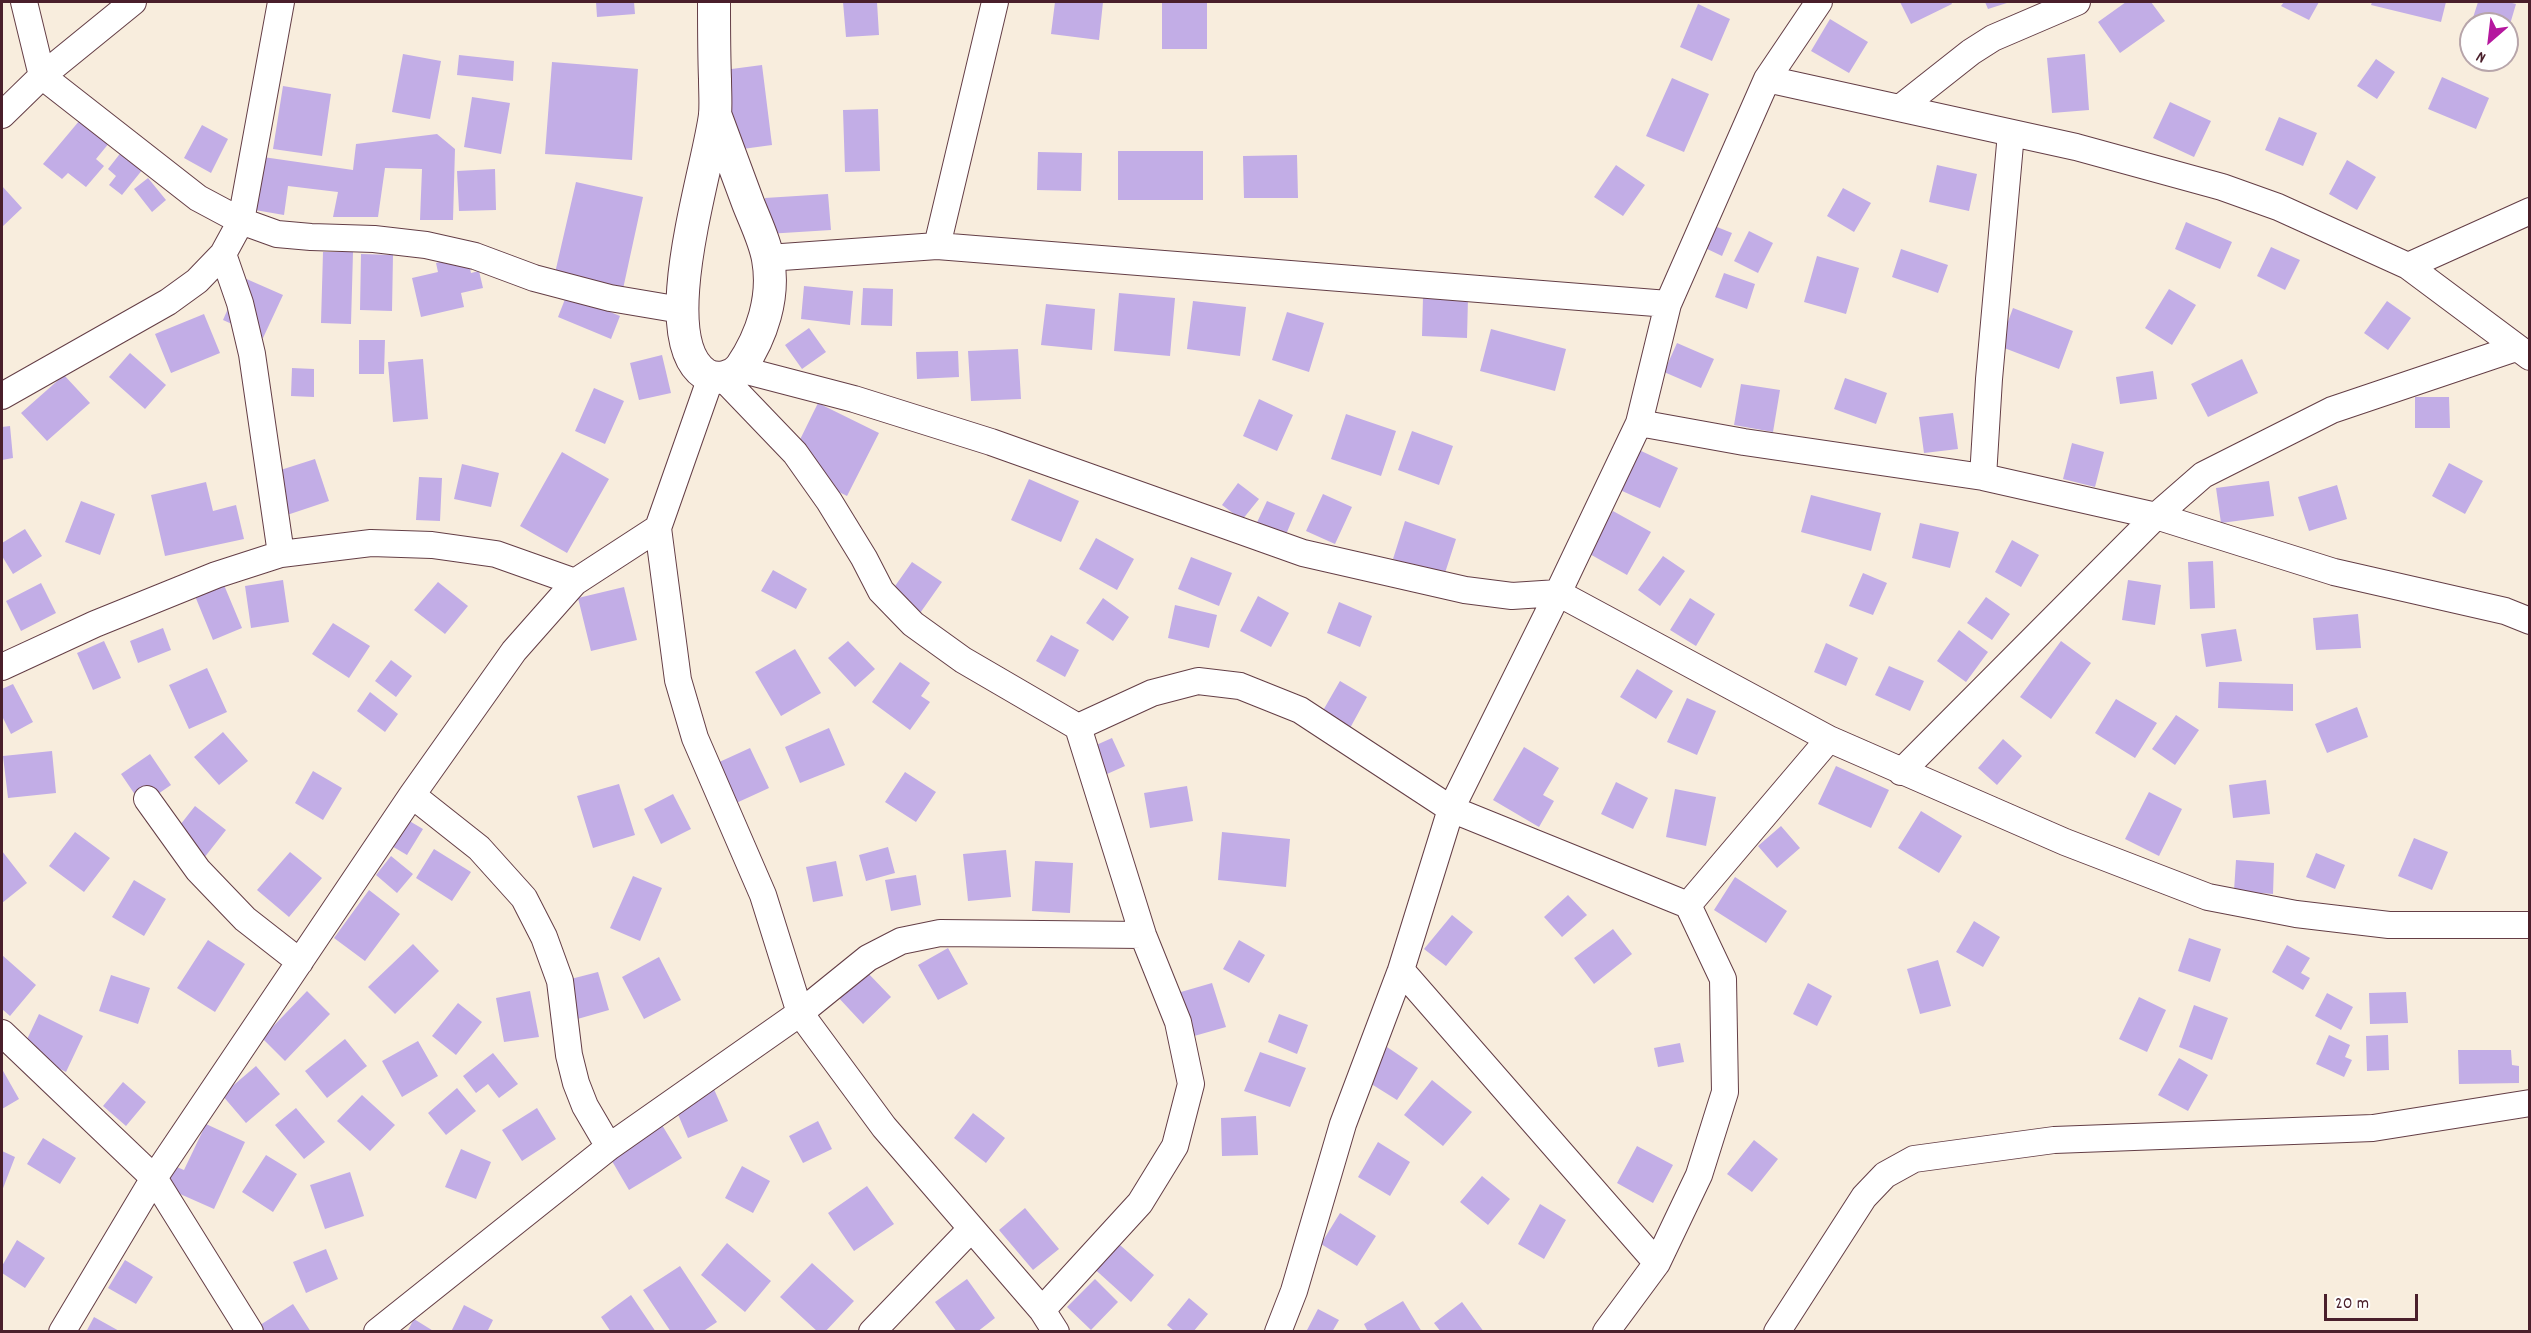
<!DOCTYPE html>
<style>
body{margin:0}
#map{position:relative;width:2531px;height:1333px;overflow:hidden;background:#f8eddd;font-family:Dekko,sans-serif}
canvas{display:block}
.frame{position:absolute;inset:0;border:3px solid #4a1f2b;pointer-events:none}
.north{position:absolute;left:2459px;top:12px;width:60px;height:60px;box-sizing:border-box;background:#fff;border:2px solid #b7a5aa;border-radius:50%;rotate:208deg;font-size:16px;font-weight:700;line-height:24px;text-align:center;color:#4a1f2b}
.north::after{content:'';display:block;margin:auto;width:21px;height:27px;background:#b5179e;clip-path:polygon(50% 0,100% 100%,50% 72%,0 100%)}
.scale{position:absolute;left:2324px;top:1294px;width:94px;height:27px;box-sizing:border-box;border:3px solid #4a1f2b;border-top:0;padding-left:8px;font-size:18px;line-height:21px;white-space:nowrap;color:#4a1f2b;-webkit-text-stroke:4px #fff;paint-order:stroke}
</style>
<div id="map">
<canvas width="2531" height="1333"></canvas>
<div class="frame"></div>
<div class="north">N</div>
<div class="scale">20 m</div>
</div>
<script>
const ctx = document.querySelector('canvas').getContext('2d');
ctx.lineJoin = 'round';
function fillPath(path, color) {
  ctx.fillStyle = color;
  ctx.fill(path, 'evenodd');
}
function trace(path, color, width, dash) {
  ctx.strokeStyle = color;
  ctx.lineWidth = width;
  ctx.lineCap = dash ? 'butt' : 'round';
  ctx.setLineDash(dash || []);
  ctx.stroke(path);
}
const building = new Path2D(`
 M596,2H634L635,14L597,17Z
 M843,2H877L879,35L846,37Z
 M1055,2H1103L1099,40L1051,34Z
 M1162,2H1207V49H1162Z
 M1900,2H1951L1952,4L1911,24Z
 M1985,2H2010L1988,9Z
 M2126,2H2151L2165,21L2120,53L2098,22Z
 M2284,2H2319L2309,20L2281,6Z
 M2372,2H2446L2441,22L2371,5Z
 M2478,2H2508L2516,4L2508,31L2507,24H2471Z
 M1698,4L1730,19L1712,61L1680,47Z
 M1830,19L1868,42L1849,73L1811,51Z
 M403,54L441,61L430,119L392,112Z
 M2085,54L2089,110L2052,113L2047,58Z
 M459,55L514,61L513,81L457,75Z
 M2376,59L2395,72L2377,99L2357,86Z
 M552,62L638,69L632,160L545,154Z
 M762,65L772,145L735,150L724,70Z
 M2442,77L2489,98L2476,129L2428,109Z
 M1672,78L1709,94L1684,152L1646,136Z
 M283,86L331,94L322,156L273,149Z
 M472,97L510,103L501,154L464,147Z
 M2170,102L2211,121L2194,157L2153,138Z
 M878,109L880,171L845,172L843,110Z
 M85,114L114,137L96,159L104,166L86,187L68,173L62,179L43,164Z
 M2279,117L2317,133L2303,166L2265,150Z
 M202,125L228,139L211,173L184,158Z
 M437,134L455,149L453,220H420L422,169L385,168L378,217H333L338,192L288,186L284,215L255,210L263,157L353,170L356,144Z
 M126,146L147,164L122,195L109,185L116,176L108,169Z
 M1118,151H1203V200H1118Z
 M1038,152L1082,153L1081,191L1037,190Z
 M1297,155L1298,198H1244L1243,156Z
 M2347,160L2376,177L2357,210L2329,194Z
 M1616,165L1645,185L1623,216L1594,197Z
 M1937,165L1977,174L1969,211L1929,202Z
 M495,169L496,210L459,211L457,171Z
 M148,178L166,200L152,212L134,189Z
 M576,182L643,197L623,289L555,273Z
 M2,186L22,208L2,227Z
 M1843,188L1871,203L1854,232L1827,216Z
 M828,194L831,230L767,234L765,198Z
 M2186,222L2232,242L2220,269L2175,249Z
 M1712,225L1732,233L1722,256L1703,247Z
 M1749,231L1773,243L1758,273L1734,261Z
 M2271,247L2300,260L2285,290L2257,276Z
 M1901,249L1948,265L1938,293L1892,277Z
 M323,252H353L351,324L321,323Z
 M361,254L393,255L392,311L360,310Z
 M1817,256L1859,268L1846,314L1804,302Z
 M451,259H468L471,273L479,271L483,288L461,293L464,307L421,317L412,278L438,272L436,263Z
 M1724,273L1755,284L1747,309L1715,297Z
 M242,277L283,295L263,338L223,320Z
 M804,286L853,291L850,325L801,319Z
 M863,288L893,289L892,326L861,325Z
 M2169,289L2196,305L2172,345L2145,328Z
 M1119,293L1175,298L1170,356L1114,351Z
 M567,294L620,316L611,339L558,317Z
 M1423,297L1468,298L1467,338L1422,336Z
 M1193,301L1246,307L1240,356L1187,349Z
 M2387,301L2411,318L2388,350L2364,333Z
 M1046,304L1095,309L1092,350L1041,345Z
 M2013,308L2073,331L2059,369L1999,346Z
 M1287,312L1324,323L1309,372L1272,360Z
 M204,314L220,353L171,373L155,334Z
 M809,328L826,352L802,369L785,345Z
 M1491,329L1566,349L1555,391L1480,371Z
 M359,340H385L384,374H359Z
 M1677,343L1714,359L1701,388L1664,372Z
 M1018,349L1021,399L971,401L968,351Z
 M958,351L959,377L917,379L916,352Z
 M130,353L166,385L145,409L109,377Z
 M662,355L671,393L639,400L630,363Z
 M423,359L428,419L393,422L388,362Z
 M2242,359L2258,393L2208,417L2191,384Z
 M292,368L314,369V397L291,396Z
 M2153,371L2157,399L2120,404L2116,377Z
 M64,375L90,403L47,441L21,413Z
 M1845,378L1887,393L1876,424L1834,409Z
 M1741,384L1780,390L1773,432L1734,425Z
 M594,388L624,401L605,444L575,431Z
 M2415,397H2449L2450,428H2415Z
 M1259,399L1293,415L1277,451L1243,436Z
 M818,403L879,433L847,496L787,466Z
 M1953,413L1958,449L1924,453L1919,417Z
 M1346,414L1396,431L1381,476L1331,459Z
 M10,426L13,458L2,460V427Z
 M1412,431L1453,446L1439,485L1398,470Z
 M2072,443L2104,452L2095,487L2063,479Z
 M1639,450L1678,468L1660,508L1620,490Z
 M562,452L609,479L567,553L520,526Z
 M315,459L329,501L278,518L265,475Z
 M2449,463L2483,481L2465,514L2432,496Z
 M462,464L499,473L491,507L454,499Z
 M419,477L442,478L440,521L416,520Z
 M1029,479L1079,501L1061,542L1011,520Z
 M2269,481L2274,516L2221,523L2216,488Z
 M206,482L213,511L236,505L244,539L165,556L151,495Z
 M1238,483L1259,499L1242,520L1222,505Z
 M2337,485L2347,519L2309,531L2298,497Z
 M1323,494L1352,507L1335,544L1306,531Z
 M1811,495L1881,513L1871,551L1801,532Z
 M81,501L115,514L100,555L65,542Z
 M1267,501L1295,513L1282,544L1253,531Z
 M1613,511L1651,532L1627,575L1588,553Z
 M1405,521L1456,539L1444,576L1393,559Z
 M1920,523L1959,532L1950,568L1912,558Z
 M25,529L42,556L13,574L2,556V543Z
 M1096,538L1134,559L1117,590L1079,569Z
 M2012,540L2039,555L2021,587L1995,572Z
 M1663,556L1685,571L1660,606L1638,590Z
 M1191,557L1232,573L1219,606L1178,589Z
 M2213,561L2215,608L2190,609L2188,562Z
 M912,562L942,582L918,616L888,596Z
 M773,570L807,589L796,609L761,591Z
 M1863,573L1887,583L1873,615L1849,606Z
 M283,580L289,622L251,628L245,586Z
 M2128,580L2161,585L2155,625L2122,620Z
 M438,582L468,606L445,634L414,610Z
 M41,583L56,613L21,631L6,601Z
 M224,585L242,628L213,640L195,596Z
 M624,587L637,640L591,651L578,598Z
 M1258,596L1289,613L1271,647L1240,631Z
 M1986,597L2010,614L1992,640L1967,623Z
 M1103,598L1129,617L1113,641L1086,623Z
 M1690,598L1715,614L1696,646L1670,630Z
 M1339,602L1372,616L1360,647L1327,633Z
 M1175,605L1217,615L1209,648L1168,638Z
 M2358,614L2361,648L2316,650L2313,618Z
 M333,623L370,646L349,678L312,654Z
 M163,628L171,650L138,663L130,641Z
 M2236,629L2242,661L2206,667L2201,634Z
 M1959,630L1988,652L1966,682L1937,661Z
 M1051,635L1079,650L1065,677L1036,661Z
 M104,641L121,678L93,690L77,653Z
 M848,641L875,669L855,687L828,658Z
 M2061,641L2091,663L2051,719L2020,697Z
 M1826,643L1858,658L1846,686L1814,672Z
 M795,649L821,693L781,716L755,672Z
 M391,660L412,676L396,697L375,681Z
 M900,662L930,683L921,696L930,702L910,730L872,702Z
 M1889,666L1924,681L1910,711L1875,695Z
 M207,668L227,712L189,729L169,685Z
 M1637,669L1673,691L1656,719L1620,697Z
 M1340,681L1367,697L1349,730L1321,714Z
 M2219,682L2293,684V711L2218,708Z
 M13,684L33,722L11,734L2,716V689Z
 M370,692L398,714L385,732L357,711Z
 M1687,698L1716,711L1697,755L1667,742Z
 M2116,699L2157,723L2135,758L2095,733Z
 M2357,707L2368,737L2327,753L2315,724Z
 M2176,715L2199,730L2175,765L2152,749Z
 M829,728L845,765L800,783L785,747Z
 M223,732L248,761L219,785L194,757Z
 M1112,738L1125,766L1107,774L1094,746Z
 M2003,739L2022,756L1997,785L1978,768Z
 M1524,747L1559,768L1543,795L1554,801L1539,827L1493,800Z
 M750,748L769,788L734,804L715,764Z
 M52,751L56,793L8,798L3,756Z
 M150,754L171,785L142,805L121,774Z
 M1836,766L1889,790L1871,828L1818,804Z
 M313,771L342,788L323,820L295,803Z
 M905,772L936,792L916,822L885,802Z
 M2266,780L2270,814L2233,818L2229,785Z
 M1616,782L1648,798L1633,829L1601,814Z
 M619,784L635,835L593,848L577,796Z
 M1187,786L1193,821L1150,828L1144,793Z
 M1675,789L1716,797L1706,846L1666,837Z
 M2149,792L2182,809L2159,856L2125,839Z
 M673,794L691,829L661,844L644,809Z
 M195,806L226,830L204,858L173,834Z
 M1921,811L1962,836L1939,873L1898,848Z
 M406,819L423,829L407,855L390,845Z
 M1781,826L1800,848L1777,868L1758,846Z
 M75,832L110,858L84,892L49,866Z
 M1222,832L1290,839L1286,887L1218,880Z
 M2414,838L2448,852L2432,890L2398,876Z
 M888,847L895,873L866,881L859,855Z
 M434,849L471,872L452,901L416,878Z
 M1006,850L1011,897L968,901L963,854Z
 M2,851L27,883L2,903Z
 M290,852L322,878L289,917L257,890Z
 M2316,853L2345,865L2335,889L2306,877Z
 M391,856L413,874L397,893L376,875Z
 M2236,860L2274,863L2273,894L2234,891Z
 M836,861L843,896L813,902L806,867Z
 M1035,861L1073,863L1070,913L1032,911Z
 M916,875L921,905L891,911L885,880Z
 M633,876L662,888L640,941L610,928Z
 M1735,877L1787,911L1766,943L1714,910Z
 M134,880L166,899L144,936L112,917Z
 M369,890L400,914L365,961L334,938Z
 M1568,895L1587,915L1562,937L1544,917Z
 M1452,915L1473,932L1446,966L1424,949Z
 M1974,921L2000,937L1983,967L1956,952Z
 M1613,929L1632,954L1594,984L1574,958Z
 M2189,938L2221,949L2210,982L2178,971Z
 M208,940L245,964L215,1012L177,988Z
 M1239,940L1265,955L1249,983L1223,969Z
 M413,944L439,971L395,1014L368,987Z
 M2287,945L2310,958L2301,973L2310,978L2303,990L2272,972Z
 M948,948L968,984L938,1000L918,965Z
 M2,955L36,985L10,1016L2,1009Z
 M659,957L681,1000L644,1019L622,977Z
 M1938,960L1951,1006L1920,1014L1907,969Z
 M865,970L891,997L863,1024L837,996Z
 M598,972L609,1010L574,1020L563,981Z
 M111,975L150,988L138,1024L99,1011Z
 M1212,983L1226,1027L1187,1038L1174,994Z
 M1808,983L1832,996L1817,1026L1793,1014Z
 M307,991L330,1014L285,1061L262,1038Z
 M530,991L539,1037L504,1042L496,998Z
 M2406,992L2408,1023L2370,1024L2369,993Z
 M2327,993L2353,1007L2341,1030L2315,1016Z
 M2139,997L2166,1010L2147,1052L2119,1039Z
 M458,1003L482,1022L456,1055L432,1036Z
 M2194,1005L2228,1018L2212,1060L2179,1047Z
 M39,1014L83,1036L66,1072L22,1050Z
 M1279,1014L1308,1025L1297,1054L1268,1042Z
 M2329,1035L2350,1045L2345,1057L2352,1060L2344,1077L2316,1064Z
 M2388,1035L2389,1070L2367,1071L2366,1036Z
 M345,1039L367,1066L327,1098L305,1071Z
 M418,1041L438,1076L402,1097L382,1061Z
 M1680,1043L1684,1062L1658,1067L1654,1048Z
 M1387,1047L1418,1068L1397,1100L1365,1080Z
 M2458,1050H2511L2512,1065L2519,1066V1083L2459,1084Z
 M1260,1052L1306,1068L1290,1107L1244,1091Z
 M493,1053L518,1084L499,1098L488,1084L476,1093L463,1076Z
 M2179,1058L2208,1075L2188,1111L2158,1095Z
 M256,1066L280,1094L246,1123L222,1095Z
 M2,1069L19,1099L2,1109Z
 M1432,1080L1472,1112L1443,1146L1404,1115Z
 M123,1082L146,1102L126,1126L103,1106Z
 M713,1087L728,1121L688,1138L674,1105Z
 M457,1088L476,1111L446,1135L428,1113Z
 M362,1095L395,1125L370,1151L337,1121Z
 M296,1108L325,1142L304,1159L275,1125Z
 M537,1108L556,1139L522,1161L502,1130Z
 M973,1113L1005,1138L986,1163L954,1138Z
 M1256,1116L1258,1155L1222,1156L1221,1118Z
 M818,1121L832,1149L803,1163L789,1136Z
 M206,1124L245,1142L214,1209L162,1186L172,1165L184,1170Z
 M662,1125L682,1158L629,1190L609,1156Z
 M43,1138L76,1158L60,1184L27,1164Z
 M1754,1140L1778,1159L1752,1192L1727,1174Z
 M1378,1142L1410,1162L1390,1196L1358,1177Z
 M1637,1146L1673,1165L1653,1203L1617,1183Z
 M461,1149L491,1162L476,1199L445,1187Z
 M2,1151L15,1157L2,1191Z
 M266,1155L297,1174L273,1212L242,1192Z
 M742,1166L770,1181L753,1213L725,1198Z
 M350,1172L364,1216L325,1229L310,1185Z
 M1482,1176L1510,1199L1488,1225L1460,1202Z
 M867,1186L894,1224L854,1251L828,1213Z
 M1540,1204L1566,1220L1544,1259L1518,1244Z
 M1025,1208L1059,1249L1033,1270L999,1230Z
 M1340,1213L1376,1236L1357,1266L1321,1244Z
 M1112,1238L1154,1275L1131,1302L1089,1264Z
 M17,1240L45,1258L25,1288L2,1273V1266Z
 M727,1243L771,1281L745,1312L701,1275Z
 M326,1249L338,1279L306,1293L293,1262Z
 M125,1260L153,1277L136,1304L108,1288Z
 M812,1263L854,1301L825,1332H818L780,1297Z
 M680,1266L717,1322L702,1332H671L643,1290Z
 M967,1279L995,1318L977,1332H957L935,1302Z
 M1095,1279L1118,1302L1091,1330L1067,1307Z
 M631,1295L656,1332H611L601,1317Z
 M1189,1298L1208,1314L1193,1332H1175L1167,1325Z
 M1403,1301L1422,1332H1368L1364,1324Z
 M1462,1302L1484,1332H1441L1434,1323Z
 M293,1304L311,1332H260L257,1327Z
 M464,1305L493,1320L487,1332H451Z
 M1318,1309L1339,1320L1332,1332H1306Z
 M94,1317L121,1332H86Z
 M414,1319L435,1332H407Z`);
const minor = new Path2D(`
 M24,2L42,76L198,198L241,221L277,234L311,237L374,239L426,245L475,256L534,278L610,298L681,310
 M1767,79L2076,147L2222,187L2278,207L2408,266L2530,357
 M1900,108L1971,52L1993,38L2077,2
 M2,115L42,76L133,2
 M937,246L995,2
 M223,254L240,303L252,354L281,554
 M768,258L937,246L1668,304
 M2408,266L2530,211
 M739,369L854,399L991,442L1303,553L1465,590L1512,596L1558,593L1829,739L2065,842L2208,897L2296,914L2389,925H2530
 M723,378L795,453L829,501L864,558L881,591L913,624L963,660L1078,727L1152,693L1198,681L1240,686L1300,710L1451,809L1688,905L1829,739
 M2,396L168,302L197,281L223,254L241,221L281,2
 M1639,423L1744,442L1983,477L2156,516L2334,572L2505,611L2530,621
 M1983,477L1989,379L2011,133
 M658,528L678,680L695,738L763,895L800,1013L884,1127L1042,1310
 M2,667L95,624L216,575L281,554L371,543L432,545L496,554L575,582
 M1901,772L2156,516L2203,475L2332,410L2516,348
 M412,795L479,848L524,898L544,937L560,981L569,1055L576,1083L585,1106L609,1147
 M147,799L198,870L245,919L300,962
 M1401,970L1657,1263
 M2,1033L154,1178L250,1332
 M62,1332L154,1178L412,795L514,651L575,582L658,528L711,377
 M377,1332L609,1147L800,1013L868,958L901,941L940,933L1143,935
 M872,1332L971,1229
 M1056,1332L1042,1310L1140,1203L1175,1146L1191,1084L1178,1022L1143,935L1078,727
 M1278,1332L1294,1291L1343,1124L1401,970L1451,809L1558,593L1639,423L1668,304L1767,79L1819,2
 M1606,1332L1657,1263L1699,1175L1725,1092L1723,979L1688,905
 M1777,1332L1864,1197L1885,1175L1914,1159L2054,1140L2373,1128L2530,1103`);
const tertiary = new Path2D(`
 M714,2C714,27 714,53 715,79C715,91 716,104 715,115C708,171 652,338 705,374C716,381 733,378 741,367C762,336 775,297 768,259C765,241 755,221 748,203C737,174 726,144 715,114`);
fillPath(building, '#c2ade6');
trace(minor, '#643e46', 28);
trace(tertiary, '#643e46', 34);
trace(minor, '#fff', 26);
trace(tertiary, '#fff', 32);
</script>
